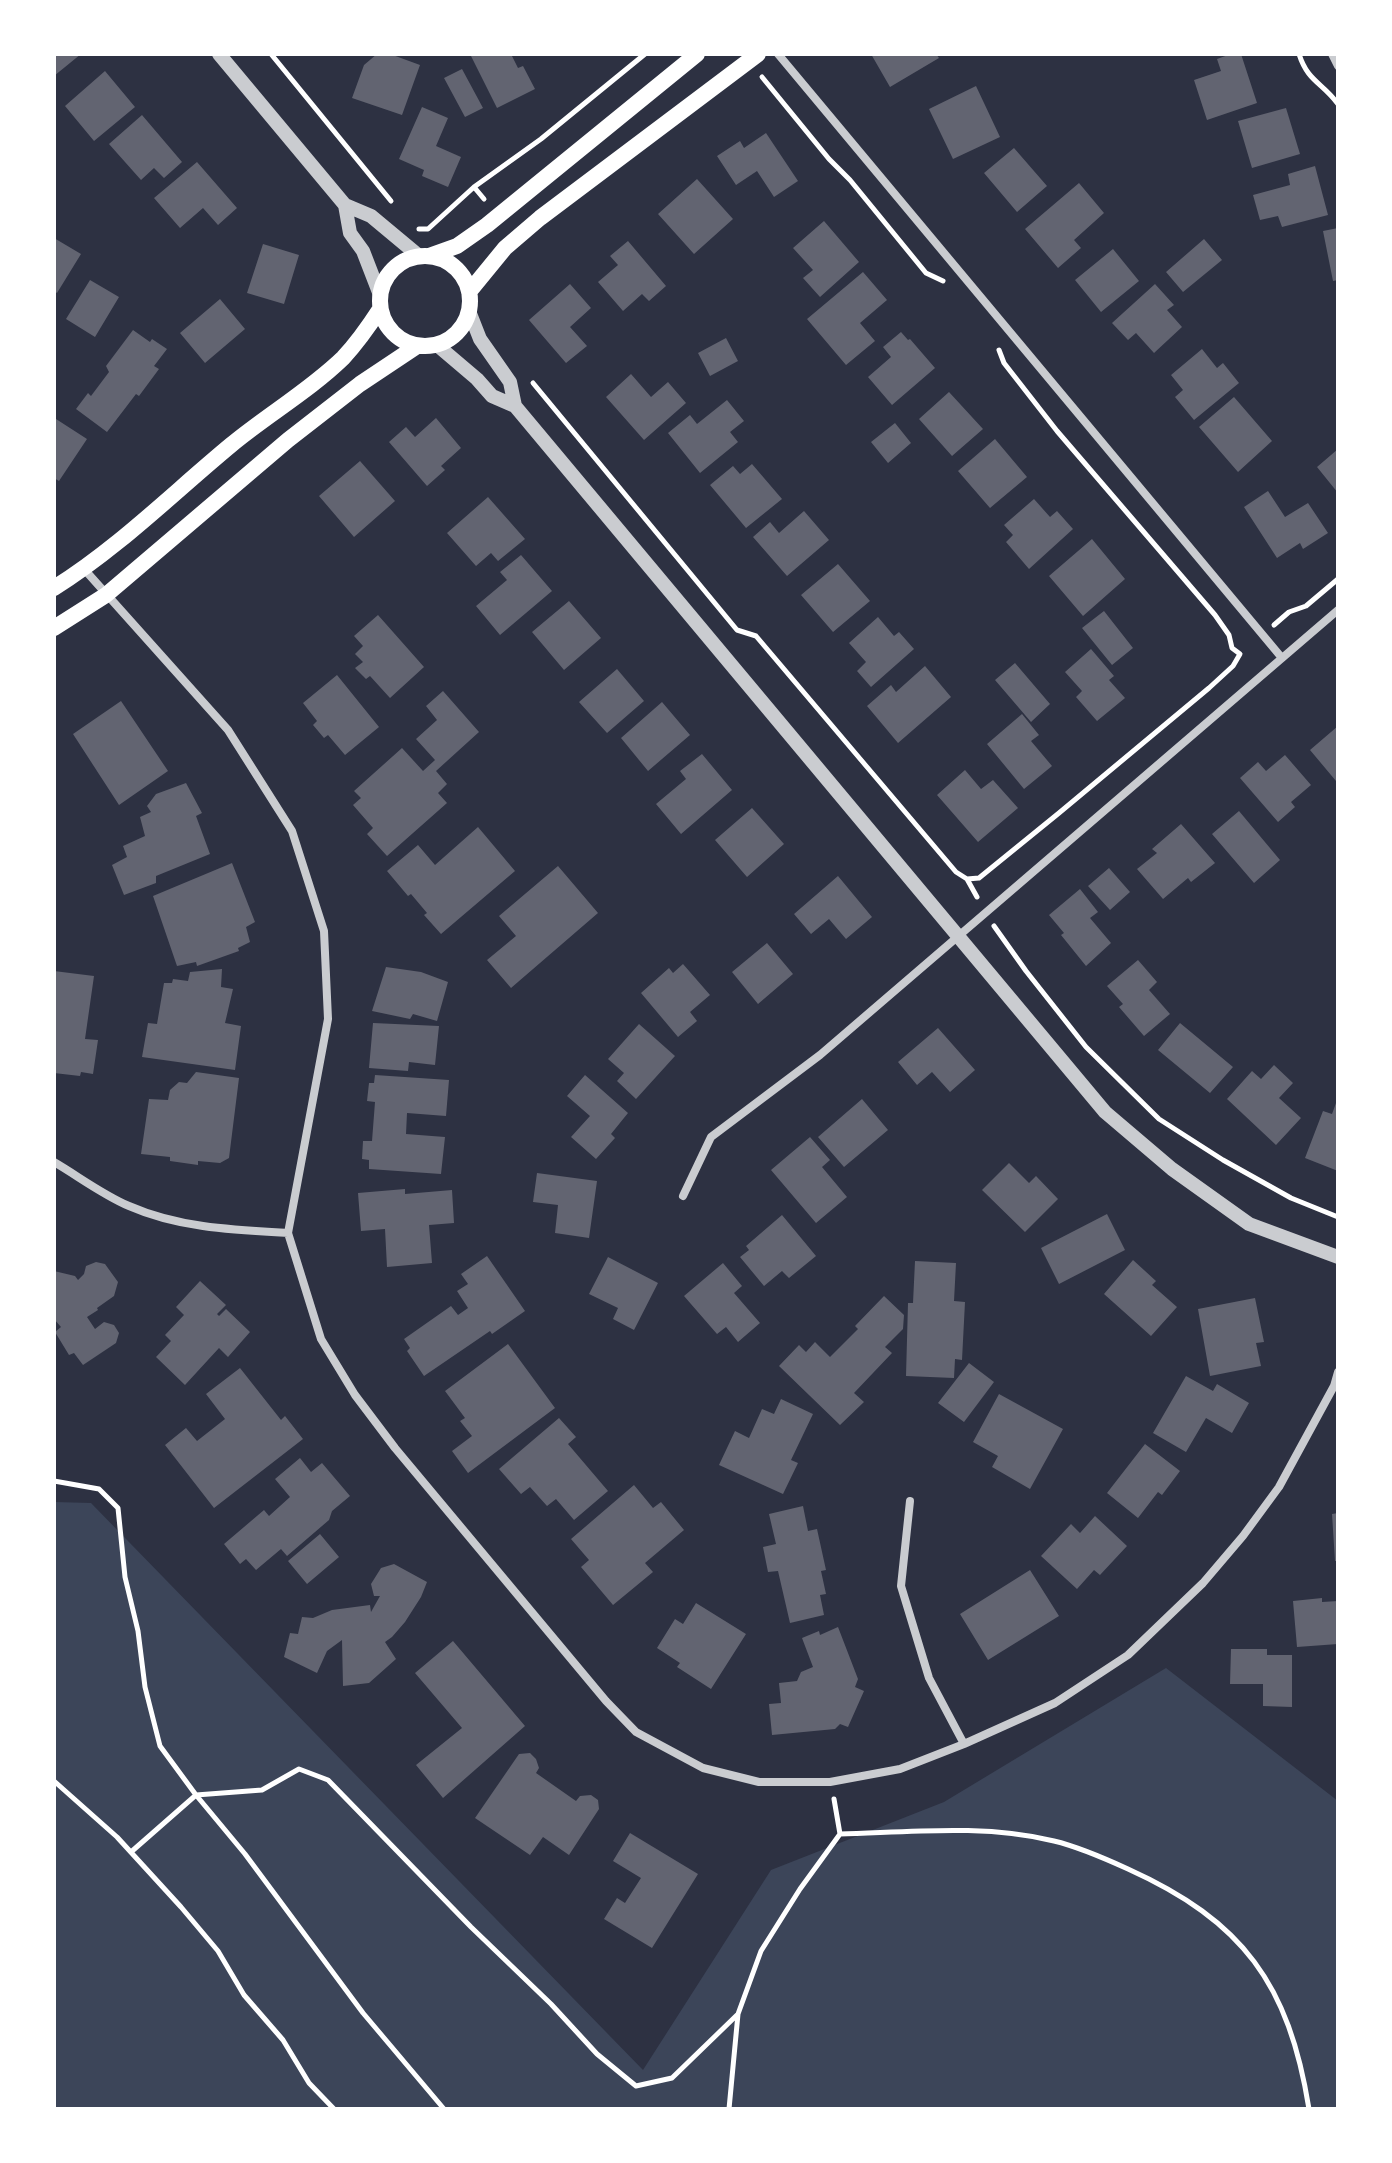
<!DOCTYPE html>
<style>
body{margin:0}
#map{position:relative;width:1392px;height:2163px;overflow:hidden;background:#2d3142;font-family:Rubik,sans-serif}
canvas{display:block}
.frame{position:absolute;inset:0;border:56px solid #fff;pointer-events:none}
</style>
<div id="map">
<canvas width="1392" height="2163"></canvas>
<div class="frame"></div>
</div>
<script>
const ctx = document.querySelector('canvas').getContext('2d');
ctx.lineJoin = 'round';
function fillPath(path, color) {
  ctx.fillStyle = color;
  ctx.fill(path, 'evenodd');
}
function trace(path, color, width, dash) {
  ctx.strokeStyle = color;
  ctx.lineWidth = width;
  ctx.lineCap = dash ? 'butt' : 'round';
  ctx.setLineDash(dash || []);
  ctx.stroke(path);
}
const green = new Path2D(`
 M54,1502L91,1503L643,2070L771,1870L944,1802L1166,1668L1338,1801V2109H54Z`);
const building = new Path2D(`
 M54,54H81L54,76Z
 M377,54H390L420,65L402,115L352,98L364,65Z
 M470,54H511L518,68L523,66L535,89L497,108Z
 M871,54H936L939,58L890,87Z
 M1231,54H1241L1257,103L1207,120L1194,80L1221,71L1217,59Z
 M462,69L483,108L465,117L444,78Z
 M105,71L135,107L94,141L65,106Z
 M976,86L1000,137L953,159L929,109Z
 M422,107L448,118L436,146L461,157L448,187L422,176L424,170L399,159Z
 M1286,108L1300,154L1252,168L1238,121Z
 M142,115L182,162L164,178L154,168L141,180L109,144Z
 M766,133L798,181L774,197L757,171L736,185L717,156L740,141L744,148Z
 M1014,148L1047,186L1017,212L984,173Z
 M197,162L237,208L218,225L203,208L180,228L154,198Z
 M1315,166L1328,215L1282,227L1278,216L1260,220L1253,195L1290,185L1288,174Z
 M697,179L733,219L694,254L658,214Z
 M1079,183L1104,213L1074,240L1081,248L1058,268L1025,229Z
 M824,221L859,262L820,297L803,278L813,270L793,248Z
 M1338,228V280L1333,281L1323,231Z
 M54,238L81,254L57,293L54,291Z
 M1204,239L1222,260L1183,292L1166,272Z
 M628,241L666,286L649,301L642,294L623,311L598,282L618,265L610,256Z
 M263,244L299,255L284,304L247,293Z
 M1113,249L1139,281L1101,312L1075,280Z
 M863,272L887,300L860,323L875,341L846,365L807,319Z
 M90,280L119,297L95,337L66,319Z
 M570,284L591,308L570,327L587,346L566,363L529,320Z
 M1155,284L1174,305L1167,310L1182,327L1154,353L1136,333L1128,340L1112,323Z
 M220,299L245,329L205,363L180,333Z
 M133,330L150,342L152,339L167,349L154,366L159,369L139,396L136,394L107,432L76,409L88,393L91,396L109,372L106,366Z
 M901,332L908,340L910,339L935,368L892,405L868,377L891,357L883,347Z
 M726,338L738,361L710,376L698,353Z
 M1202,349L1217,368L1223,363L1239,383L1194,420L1175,397L1183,390L1171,375Z
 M631,374L651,397L668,382L686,403L644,440L606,397Z
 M949,392L983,429L952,456L919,419Z
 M1234,397L1272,441L1238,472L1199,427Z
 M727,400L744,421L730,432L738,442L700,473L668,433L690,415L697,424Z
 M436,418L461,448L441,466L445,470L427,486L389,442L406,427L415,437Z
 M56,419L87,439L59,481L54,478V422Z
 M895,423L911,443L888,463L871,442Z
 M995,439L1027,477L990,508L958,471Z
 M1338,449V493L1317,467Z
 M360,461L395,501L354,537L319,496Z
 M752,464L782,499L746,528L710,485L733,466L740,474Z
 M1268,491L1285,517L1308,503L1328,533L1303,549L1300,543L1277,558L1244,507Z
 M488,497L525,539L498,561L491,553L476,566L447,533Z
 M1034,499L1050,517L1057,511L1073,529L1029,569L1006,542L1013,535L1004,525Z
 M804,511L829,540L787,576L753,537L770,522L779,533Z
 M1092,539L1125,579L1083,616L1049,576Z
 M521,555L552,591L500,635L476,606L507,580L500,572Z
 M838,564L870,601L833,632L801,595Z
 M569,601L601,638L564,670L532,632Z
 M1104,611L1133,648L1112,665L1082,628Z
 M378,615L424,667L390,698L370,676L366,679L355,668L363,662L355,654L363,646L354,636Z
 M878,617L894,636L899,632L914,649L871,687L857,671L866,662L849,643Z
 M1091,649L1114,676L1109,680L1125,698L1097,721L1076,697L1082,691L1065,672Z
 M1015,663L1050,704L1031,722L995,680Z
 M925,666L951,697L898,743L867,706L891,685L896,692Z
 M617,669L644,701L607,733L579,702Z
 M337,675L379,727L345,755L328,735L324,738L313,725L317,721L303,703Z
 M443,691L479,732L436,771L447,784L438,793L447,803L387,856L367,834L373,828L353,805L361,798L354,791L402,748L423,771L435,760L416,739L437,720L426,706Z
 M121,701L168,771L119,805L73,734Z
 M662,702L690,735L648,771L621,738Z
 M1022,714L1039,735L1031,741L1052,766L1024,789L987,744Z
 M1338,726V780L1336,781L1310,750Z
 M702,754L732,790L681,834L656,804L686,779L680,771Z
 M1285,755L1311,785L1291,802L1295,807L1278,822L1240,778L1258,762L1266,771Z
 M965,770L981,789L993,780L1018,808L978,842L937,795Z
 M186,783L202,813L196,816L210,854L156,876V883L124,895L112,865L127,857L123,846L145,836L140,817L151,812L147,806L156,794Z
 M752,808L784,844L747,877L715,840Z
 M1239,811L1280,860L1254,883L1212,834Z
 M1181,824L1215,863L1191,882L1188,878L1163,899L1137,869L1157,853L1152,849Z
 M478,827L515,871L441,934L424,915L427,913L411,894L408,896L387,871L418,845L435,865Z
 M232,863L255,922L246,927L250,942L238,948L239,951L197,966L196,962L177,966L153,896Z
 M558,866L598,913L511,988L487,960L516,936L499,916Z
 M1109,868L1130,892L1110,910L1088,886Z
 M838,876L872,917L846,939L829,919L811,934L794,914Z
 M1080,889L1098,912L1090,918L1111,943L1086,966L1061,935L1064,933L1049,915Z
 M767,943L793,974L758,1004L732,972Z
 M1138,960L1157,982L1149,990L1170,1014L1144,1036L1119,1007L1123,1004L1107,986Z
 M683,964L710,995L690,1012L697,1021L678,1037L641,993L669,968L673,973Z
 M386,967L421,972L448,982L437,1021L413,1014L410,1019L372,1011Z
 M222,969L221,987L233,989L225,1023L241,1026L235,1070L142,1057L148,1023L157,1024L164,983H172L173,979L188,981L190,972Z
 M54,971L94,976L85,1039L98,1040L93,1074L81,1072L80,1076L54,1073Z
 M373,1023L439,1026L435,1065L409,1062L408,1071L369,1068Z
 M1180,1023L1233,1067L1210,1093L1158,1050Z
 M639,1024L675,1056L636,1099L617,1081L624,1073L608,1059Z
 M938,1028L975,1070L950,1092L932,1072L917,1085L898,1062Z
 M1274,1065L1293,1083L1279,1098L1301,1118L1276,1145L1227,1099L1252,1071L1261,1079Z
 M196,1072L239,1078L229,1158L220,1163L198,1161V1165L170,1161V1157L141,1154L149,1099L168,1100L170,1090L179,1082L187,1083Z
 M375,1075L449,1080L446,1116L407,1113L406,1134L445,1137L441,1174L369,1169V1160L362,1159L363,1141H372L375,1102L367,1101L369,1083H374Z
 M585,1075L628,1113L611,1134L615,1138L596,1159L571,1137L590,1116L567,1096Z
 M862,1099L888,1130L844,1167L818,1137Z
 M1336,1103L1338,1104V1171L1305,1158L1323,1111L1332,1114Z
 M810,1137L830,1160L822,1167L847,1197L816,1223L771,1170Z
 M1009,1163L1029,1183L1036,1176L1058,1199L1025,1232L982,1190Z
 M537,1173L597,1181L589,1238L555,1233L558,1205L533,1202Z
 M405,1189V1194L452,1190L454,1223L429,1225L432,1263L387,1267L385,1229L361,1231L358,1193Z
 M1107,1214L1125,1250L1059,1284L1041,1248Z
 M782,1215L816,1256L789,1278L782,1271L764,1286L740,1257L749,1250L746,1246Z
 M487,1256L525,1311L492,1334L490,1331L424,1376L407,1351L410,1348L404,1339L451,1306L458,1315L468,1308L457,1291L468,1284L461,1274Z
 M608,1257L658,1283L634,1330L613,1319L618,1308L589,1294Z
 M1133,1260L1156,1281L1152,1285L1177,1307L1151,1336L1104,1294Z
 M915,1261L956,1263L954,1301L965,1302L962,1360L955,1359L954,1378L906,1376L908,1303H913Z
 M96,1262L105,1264L118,1282L114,1296L97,1308L98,1310L87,1317L95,1329L104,1322L114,1325L119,1333L116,1343L83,1365L74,1353L69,1355L55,1332L61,1327L54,1319V1271L75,1276L78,1280L84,1274L86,1266Z
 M723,1263L742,1286L734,1293L760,1323L738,1342L726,1327L717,1334L684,1296Z
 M200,1281L226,1305L217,1314L219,1316L226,1309L250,1332L228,1357L219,1348L185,1385L156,1357L171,1341L165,1335L184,1315L176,1307Z
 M884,1296L904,1315L903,1329L885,1347L892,1353L854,1393L864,1402L840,1425L779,1366L799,1345L806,1352L815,1342L830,1357L858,1329L855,1326Z
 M1255,1298L1264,1342L1256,1343L1261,1366L1210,1376L1198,1309Z
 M508,1344L555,1408L468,1473L452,1451L472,1436L460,1421L465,1418L445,1391Z
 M969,1363L994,1382L964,1422L938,1403Z
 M240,1368L281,1420L285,1416L303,1439L214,1508L165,1445L186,1428L197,1441L225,1419L206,1394Z
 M1186,1376L1213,1391L1217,1384L1249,1403L1232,1433L1206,1418L1186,1452L1153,1433Z
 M999,1394L1063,1429L1030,1489L992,1467L998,1456L973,1442Z
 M781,1399L813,1414L791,1460L798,1463L783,1494L719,1465L735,1431L749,1438L762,1409L774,1414Z
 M559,1418L576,1437L568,1444L608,1491L574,1520L556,1499L547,1506L530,1487L521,1494L499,1469Z
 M1145,1444L1180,1471L1162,1495L1158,1492L1138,1518L1107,1493Z
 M300,1458L311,1472L322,1463L350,1496L332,1511L329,1520L287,1556L281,1549L256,1570L246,1559L240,1564L224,1544L264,1510L269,1516L290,1497L275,1479Z
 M634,1485L653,1508L661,1502L684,1530L645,1563L653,1572L613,1605L581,1567L589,1560L571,1539Z
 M803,1506L808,1531L817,1529L826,1570L821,1571L826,1594L820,1595L824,1615L790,1623L778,1571L768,1572L763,1547L776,1544L769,1514Z
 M1338,1513V1561H1335L1332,1514Z
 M1095,1516L1127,1546L1100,1575L1094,1570L1077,1589L1041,1556L1071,1524L1080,1533Z
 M320,1534L339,1557L307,1584L288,1561Z
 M394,1564L427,1582L421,1597L405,1622L392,1637L385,1642L396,1659L369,1683L343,1686L342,1640L327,1651L317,1673L284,1657L290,1633L298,1634L302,1617L313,1618L332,1610L370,1605L371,1612L380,1596H374L371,1584L381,1568Z
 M1030,1570L1059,1616L988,1660L960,1614Z
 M1322,1598V1602L1338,1601V1644L1297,1647L1293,1601Z
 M696,1603L746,1634L711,1689L677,1667L680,1663L657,1648L675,1619L683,1624Z
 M838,1627L858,1679L855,1687L864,1691L848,1727L840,1724L835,1729L772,1735L769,1704L781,1703L779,1683L797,1681L801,1672L813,1667L802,1638L819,1631L820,1635Z
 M453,1641L525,1726L443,1798L416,1765L462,1728L415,1673Z
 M1231,1649H1267V1655H1292V1707L1263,1706V1684H1230Z
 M530,1753L536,1759L539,1768L536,1773L576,1801L580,1796L591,1795L598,1800L599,1809L569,1855L543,1837L530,1855L475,1818L519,1754Z
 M630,1833L698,1874L652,1948L604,1919L617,1898L625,1903L641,1878L613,1861Z`);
const path = new Path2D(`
 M271,54L391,201
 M1299,54C1308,82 1322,82 1338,104
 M762,77L829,159L850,180L926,273L943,281
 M474,187L484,199
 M419,229H428L474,187L541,139L645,54
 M533,383L737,630L756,636L956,872L967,879L979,878L1059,813L1209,688L1233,666L1240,654L1232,648L1229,635L1215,615L1057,431L1004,363L999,350
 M1274,625L1289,612L1306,606L1338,579
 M967,879L977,897
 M994,926L1026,971L1086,1047L1159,1119L1223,1160L1291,1198L1338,1217
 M54,1481L99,1489L118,1508L125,1577L138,1631L145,1687L160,1746L196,1795L245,1854L363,2013L444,2109
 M54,1781L117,1837L181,1907L218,1951L244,1995L283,2040L309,2083L334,2109
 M834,1799L840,1834
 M131,1852L196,1795L262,1790L299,1769L328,1780L471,1927L551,2004L597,2054L636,2086L672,2078L737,2015
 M729,2109L738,2014L761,1951L800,1889L840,1834C910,1832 985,1824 1054,1841C1079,1847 1104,1858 1128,1869C1243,1921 1289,1984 1309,2109`);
const minor = new Path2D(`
 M778,54L1282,658
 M1332,54L1338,66
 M84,569L228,730L292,831L324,931L328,1019L288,1233L321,1339L355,1395L395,1448L606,1701L636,1732L703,1768L759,1782H830L900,1769L964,1744L1055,1703L1128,1655L1203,1583L1243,1536L1279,1487L1334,1386L1338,1372
 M54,1162C78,1176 103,1195 129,1206C179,1228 234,1230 288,1233
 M683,1196L711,1137L820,1055L1338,610
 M910,1501L901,1586L929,1678L964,1744`);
const tertiary = new Path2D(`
 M219,54L345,205L371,216L419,256
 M345,205L350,233L363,251L380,295
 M469,311L480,339L510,382L515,406
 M437,345L477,379L492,396L515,406L1105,1112L1172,1169L1249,1224L1338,1257`);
const secondary = new Path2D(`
 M380 301a45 45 0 1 1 90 0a45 45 0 1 1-90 0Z
 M429,256L457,246L487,225L697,54
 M469,292L505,248L540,218L758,54
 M54,588C118,548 173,493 231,445C267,415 309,391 343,358C357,343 369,326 380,309
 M54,628L106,595L288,440L360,384L417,346`);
fillPath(green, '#3c4559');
fillPath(building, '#626471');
trace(path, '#fff', 5);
trace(minor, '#caccd0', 8);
trace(tertiary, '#caccd0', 14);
trace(secondary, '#fff', 16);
</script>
